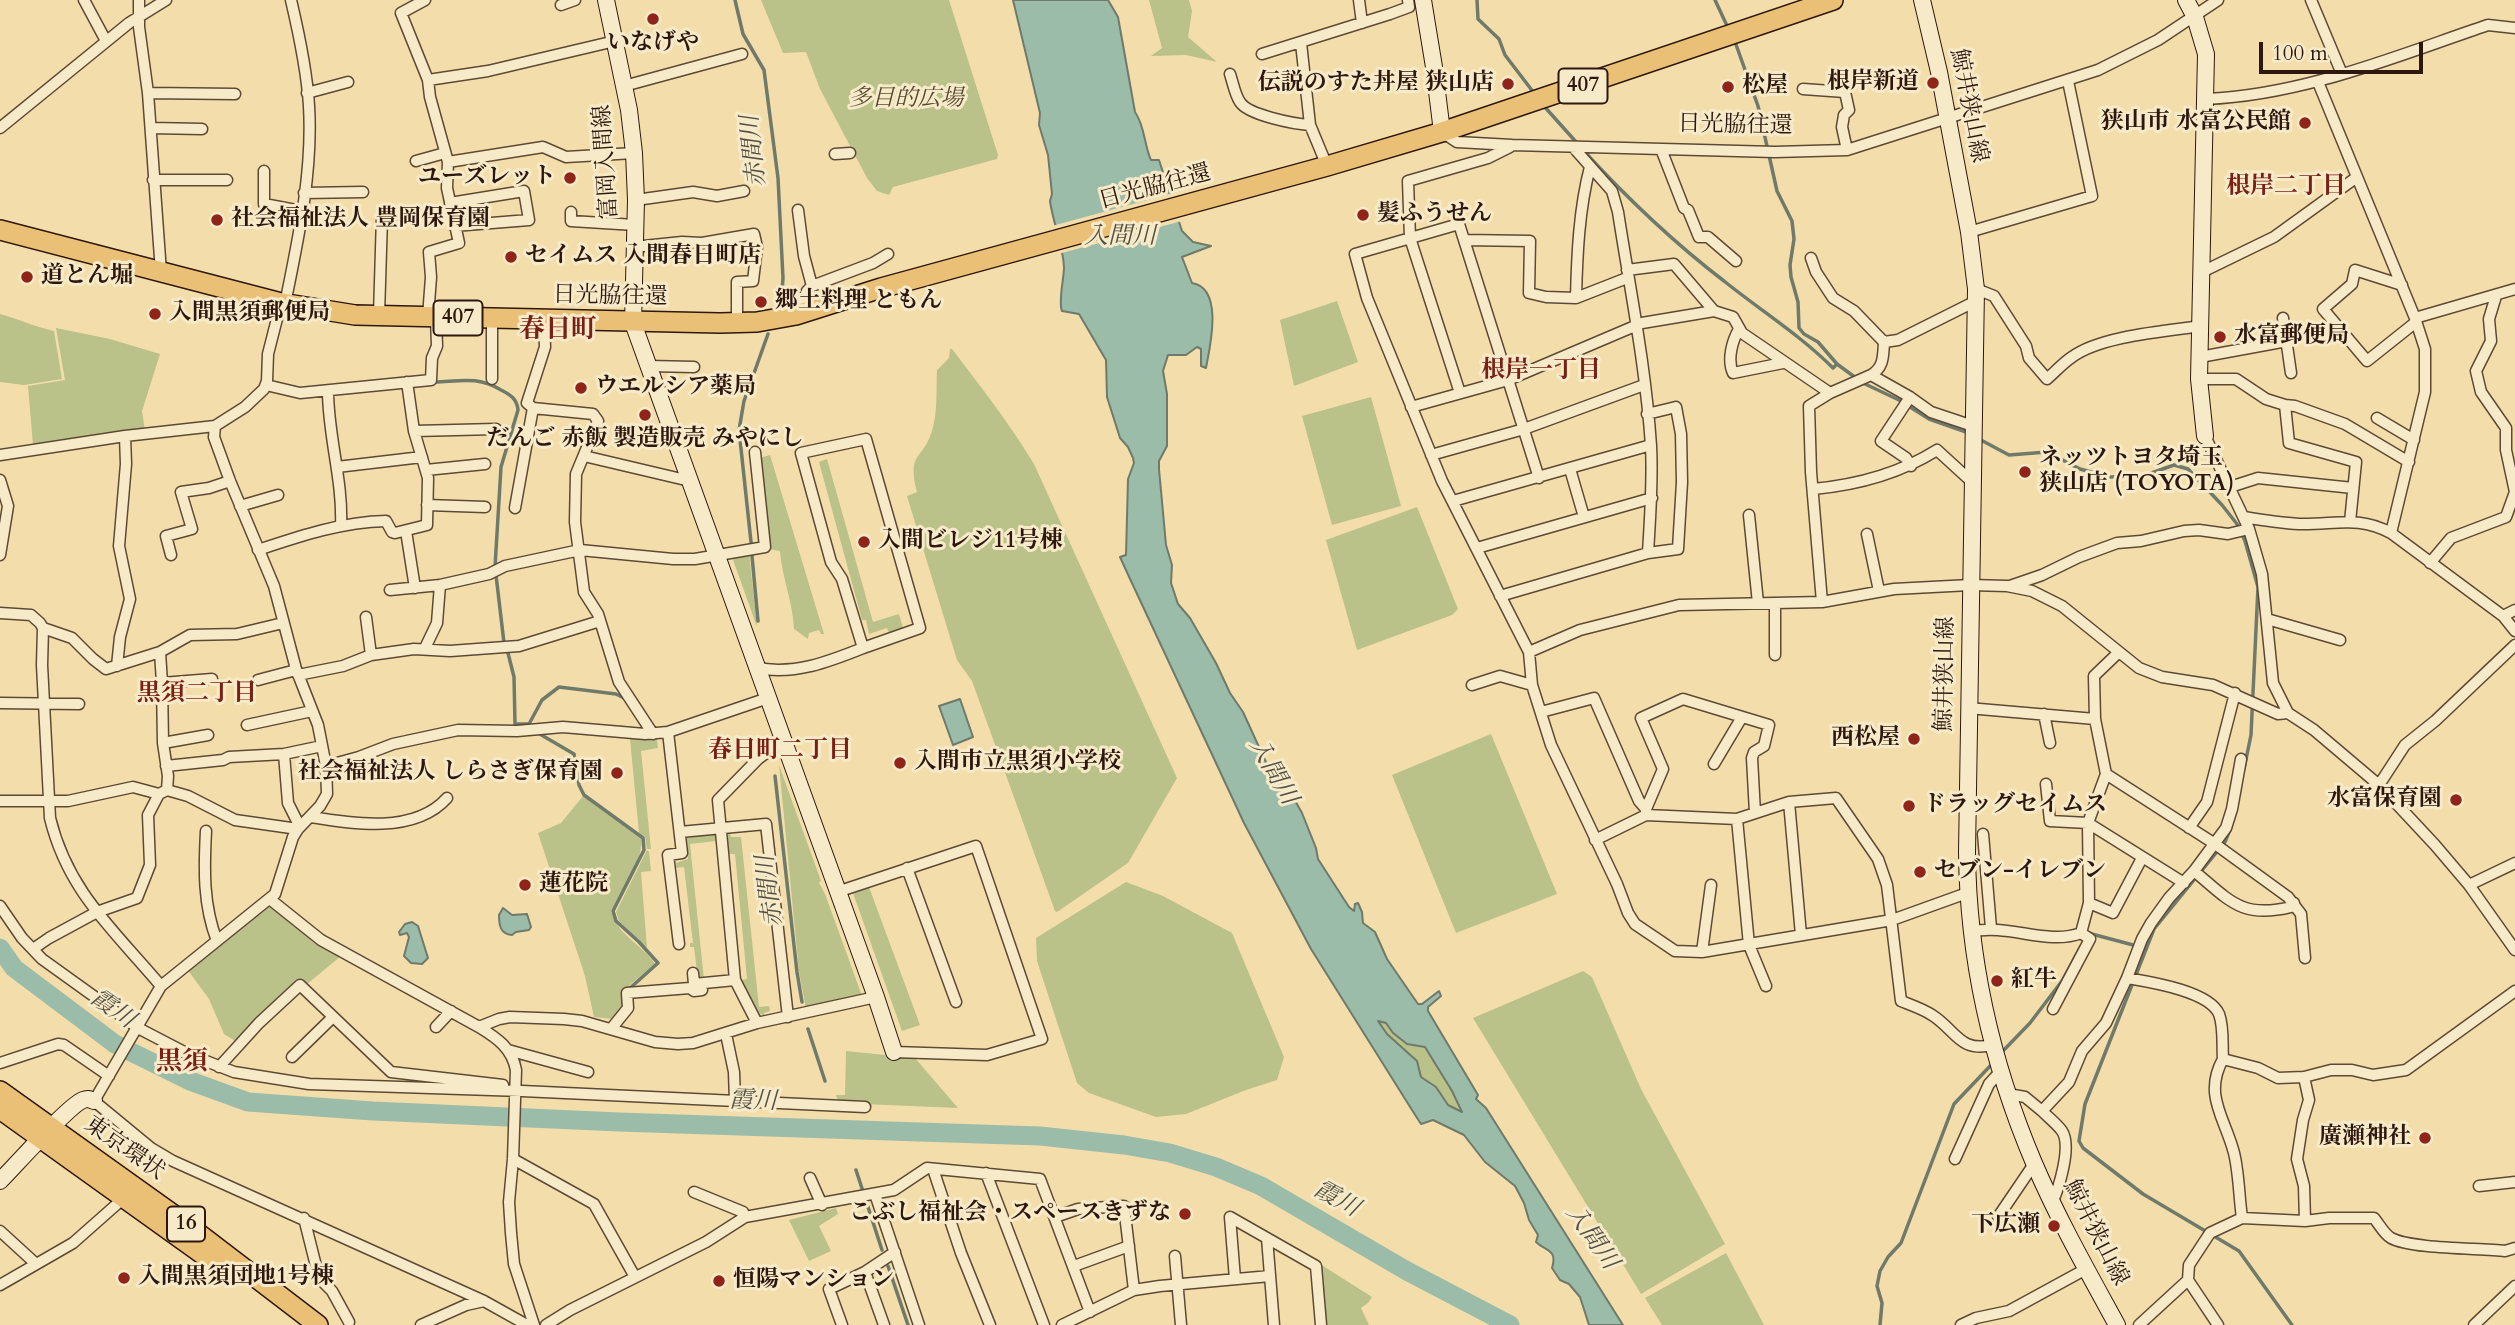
<!DOCTYPE html>
<meta charset="utf-8">
<style>
body{margin:0}
#map{position:relative;width:2515px;height:1325px;overflow:hidden;background:#f3deab;font-family:Cardo,serif}
canvas{display:block}
.scale{position:absolute;left:2259px;top:42px;width:164px;height:32px;box-sizing:border-box;border:4px solid #2d170e;border-top:0;padding-left:9px;font-size:21px;line-height:24px;white-space:nowrap;color:#2d170e;-webkit-text-stroke:5px #f7eac8;paint-order:stroke}
</style>
<div id="map">
<canvas width="2515" height="1325"></canvas>
<div class="scale">100 m</div>
</div>
<script>
const ctx = document.querySelector('canvas').getContext('2d');
ctx.lineJoin = 'round';
function fillPath(path, color) {
  ctx.fillStyle = color;
  ctx.fill(path, 'evenodd');
}
function trace(path, color, width, dash) {
  ctx.strokeStyle = color;
  ctx.lineWidth = width;
  ctx.lineCap = dash ? 'butt' : 'round';
  ctx.setLineDash(dash || []);
  ctx.stroke(path);
}
function drawText(font, color, halo, rows, align = 'center') {
  ctx.font = font + ' Cardo,"Noto Serif JP",serif';
  ctx.lineWidth = 6;
  ctx.setLineDash([]);
  ctx.textBaseline = 'middle';
  ctx.strokeStyle = halo;
  ctx.fillStyle = color;
  for (const [text, x, y, turn = 0] of rows) {
    ctx.save();
    ctx.translate(x, y);
    ctx.rotate((+turn || 0) * Math.PI / 180);
    ctx.textAlign = isNaN(turn) ? turn : align;
    if (halo) ctx.strokeText(text, 0, 0);
    ctx.fillText(text, 0, 0);
    ctx.restore();
  }
}
const green = new Path2D(`
 M761,0H949L998,155L997,159L893,187L889,195L877,191L867,178L820,89L806,52L783,53Z
 M1149,0H1189L1192,11L1188,37L1217,62L1186,55L1151,56L1162,48Z
 M1337,301L1358,362L1294,386L1280,320Z
 M0,314C19,319 35,327 54,331L62,379L24,385L0,382Z
 M56,328L110,339L160,354L142,411L145,431L33,445L28,386L65,380Z
 M950,349H952C981,387 1010,424 1034,464L1177,778L1128,863L1057,912L1055,911L972,681L957,660L907,496L917,492C907,451 922,462 932,431C938,411 936,390 937,370L949,358Z
 M1371,397L1401,506L1332,525L1302,416Z
 M770,455L824,634H821L819,630L809,633L808,639L794,629C793,602 782,578 780,551L768,549L759,458Z
 M827,459L873,622L899,614L903,628L889,633L887,628L869,634L866,620H862L819,462Z
 M1417,507L1458,609L1452,615L1357,650L1326,540Z
 M749,553L757,627L732,557Z
 M1491,734L1557,894L1456,933L1392,775Z
 M630,739H657L658,748L641,751L651,849H647L645,837L639,833Z
 M779,765L821,881L819,883L825,894L862,996L806,1009L799,971Z
 M583,796L641,839C643,864 622,890 611,911C617,935 642,944 655,964L625,989V1008L612,1019L594,1017L585,976L538,833L561,823Z
 M715,833L716,841L690,844L704,980H698L694,947H690V943H693L684,867L676,868V863L688,859L687,837Z
 M728,834H730L731,837H741L759,1007L769,1006L770,1011L764,1013V1016L758,1012L741,980L747,979L735,854H727Z
 M647,850L649,852L651,871L641,872L647,948L619,921L616,912Z
 M1126,882L1163,896L1232,933L1284,1057L1277,1080L1246,1090L1186,1114L1156,1117L1089,1093L1077,1083L1037,961L1036,938Z
 M869,887L920,1025L902,1031L853,893Z
 M267,905L283,914L314,943L341,956L237,1042L224,1034L209,999L187,969Z
 M1583,971L1592,977L1641,1089L1725,1244L1641,1294L1473,1018Z
 M1378,1021L1386,1023L1393,1034L1407,1044L1425,1047L1452,1091L1462,1112L1448,1105L1436,1087L1421,1076L1417,1061L1387,1034Z
 M846,1051L915,1058L958,1108L839,1103L836,1095H845Z
 M836,1208L838,1214L819,1226L831,1251L809,1261L789,1220Z
 M1726,1253L1764,1325H1662L1645,1298Z
 M1320,1264L1372,1297L1368,1303L1361,1308L1369,1325H1325Z`);
const water = new Path2D(`
 M1013,0H1108L1118,17L1135,112C1145,126 1144,145 1151,160H1159L1182,231L1193,242L1211,246L1182,257L1192,283C1224,288 1210,347 1206,368L1201,366V349L1197,347L1186,355H1168L1163,371L1167,394V446L1159,461V469L1166,545L1172,565L1171,583L1178,604L1190,618L1216,663L1230,693L1243,712L1270,771L1293,797L1302,813L1316,848L1318,859L1349,907L1354,911L1355,904L1358,903L1362,912L1363,923L1375,932L1387,959L1418,1004H1422L1439,991L1441,996L1428,1007V1011L1478,1095L1476,1099L1486,1108L1623,1325H1589L1580,1297L1569,1284L1560,1280L1552,1268C1558,1249 1545,1251 1536,1242L1538,1235L1529,1220L1524,1203L1515,1186L1485,1162L1464,1135L1433,1120L1421,1124L1412,1110L1311,949L1244,823L1131,581L1120,557L1126,555L1128,479L1134,463L1133,458L1128,447L1120,438L1107,397L1106,360L1079,314L1062,311C1058,302 1064,279 1064,267C1063,245 1053,223 1050,201L1052,194L1048,155L1039,125L1040,113ZM1378,1021L1386,1023L1393,1033L1407,1044L1425,1047L1452,1091L1462,1112L1448,1105L1436,1087L1421,1077L1417,1061L1387,1034Z
 M960,699L973,737L953,745L939,706Z
 M503,908L512,915L527,914L531,927L529,930L516,932L512,935C500,934 499,925 499,915Z
 M412,922L418,926L428,958L422,964L411,963L404,956L409,937L407,933L400,935L399,932L405,924Z`);
const pier = new Path2D(`
 M1173,193L1182,221L1058,254L1052,226Z`);
const stream = new Path2D(`
 M735,0L743,34L764,70L778,178L783,278L781,305
 M1477,0L1478,19L1499,39L1505,55L1534,93
 M1715,0L1729,30
 M1734,39L1758,106L1777,191L1792,221L1794,239L1790,265L1791,277L1798,302L1799,328L1804,334L1818,342L1837,364L1856,378
 M1543,105L1577,143
 M1582,149C1625,196 1673,242 1724,281C1760,310 1800,335 1833,368L1837,364
 M435,382C461,381 478,376 501,390C511,395 517,399 518,410L501,467L495,567
 M1863,383L1899,400L1929,419L1969,433
 M1979,439L2009,455L2047,452L2080,469L2109,477L2143,476L2174,465L2188,469L2222,505L2237,524L2245,541L2258,587L2251,735L2244,769
 M751,542L739,430L744,401L768,334
 M752,556L758,621
 M496,575L504,643
 M507,649L514,677L515,724H529L542,700L559,687L616,694L626,699
 M538,733L574,754L579,785L584,795L643,838L644,850L613,911L616,921L639,942L658,963L629,989
 M775,776L797,972L802,1002
 M2231,827L2225,842L2154,929L2085,1104L2079,1141L2083,1148L2143,1194L2239,1251L2292,1325
 M2088,933L2137,946
 M808,1029L825,1081
 M2000,1054L2030,1023L2062,981L2081,946
 M856,1170L882,1250
 M888,1266L908,1325
 M1880,1325L1882,1303L1877,1286L1880,1271L1888,1257L1901,1243L1954,1104L1993,1063`);
const river = new Path2D(`
 M0,948L14,968L115,1044L190,1081L248,1102L373,1111L619,1122L1040,1136L1124,1145L1170,1153L1216,1167L1261,1186L1407,1271L1510,1325`);
const street = new Path2D(`
 M84,0L106,41
 M139,0V27L148,93L161,272
 M425,0L401,13L428,80L430,97L448,162L447,188L459,243L429,252L431,277L428,317
 M1359,0L1362,23
 M2311,0L2342,74
 M561,5L575,0
 M1301,43L1310,125L1327,166
 M1262,54L1390,14L1409,7L1408,0
 M1230,74C1233,83 1235,95 1240,102C1248,115 1294,124 1310,125
 M428,80L488,71L615,41
 M2318,82L2415,318L2425,349V392L2391,533
 M624,86L742,54
 M1803,89L1845,92L1849,110L1844,115L1842,127L1847,150
 M148,93L235,94
 M307,93L348,82
 M2206,99C2304,95 2396,56 2488,25L2515,28
 M0,128L129,23L166,0
 M151,128L202,129
 M1442,132L1457,142L1512,145L1775,152L1847,150L2098,70L2158,40L2218,0
 M1573,147L1612,191L1618,212C1630,289 1646,368 1651,446C1653,482 1650,518 1648,553
 M1661,149L1684,208L1688,210L1699,237H1708L1736,261
 M835,154L850,153
 M416,161L445,153
 M448,162L543,147L566,157L634,153
 M1590,167C1579,209 1577,255 1576,298L1627,278
 M264,171V204L301,211
 M153,180H227
 M304,193L363,192
 M636,200L693,192L717,196L744,191
 M450,203L524,191L529,220L454,226
 M798,210L804,256L812,286
 M571,212V221L635,225
 M1969,232L2092,196L2068,81
 M1464,240L1530,241L1529,293L1546,297L1576,298
 M634,247L682,242L702,243L754,234L757,247L753,281L737,282V323
 M1811,258L1816,272L1833,298L1854,311L1884,342C1883,357 1884,367 1871,375
 M1627,270L1674,264L1714,311L1733,317L1742,333L1830,393
 M2202,272L2274,237L2357,177
 M2402,285L2355,270L2352,284L2323,309L2367,361L2416,322
 M1976,289L1994,296L2026,346L2029,358L2047,379C2055,372 2063,363 2072,357C2100,336 2166,331 2201,326
 M285,304C298,240 313,172 309,106C307,71 299,34 291,0
 M379,315L382,217L402,213
 M796,315L807,291L812,286L873,263L888,254
 M2283,318L2291,373
 M2415,318L2515,289
 M544,320L545,347L527,403L533,408L593,414L598,421L576,474L575,522L584,592L598,614L619,682L653,734
 M1739,329C1732,341 1727,360 1733,373L1783,363
 M1884,342L1898,340L1976,301
 M2200,357L2287,341
 M649,366L694,367
 M492,379V318
 M2199,379H2236L2266,399L2285,405L2295,406L2345,424L2409,462
 M266,385L300,393L431,380L432,358L437,346L436,317
 M328,391C328,436 343,480 341,526
 M1460,393L1410,238L1408,181L1488,158L1510,147
 M1910,397L1881,441L1906,458L1911,466
 M2285,405L2289,443L2356,462L2350,522
 M1411,407L1508,380L1642,323L1714,311
 M2377,418L2414,440
 M215,426L214,437L230,481L274,586L296,669L318,725L326,766L327,794L320,806L298,829L293,837L275,894L161,986L94,1101L151,1148L173,1161L484,1301L527,1325
 M414,431L496,429
 M2205,436L2249,529L2262,574L2273,683L2288,713L2314,730L2379,785L2435,845L2469,885L2515,950
 M866,439L920,628L863,648L842,579L831,562L801,453Z
 M0,455L125,436L215,426L245,407L264,389L267,381L268,354L281,303
 M1431,455L1524,429L1644,385
 M584,456L690,481
 M337,467L422,457
 M1570,469L1584,517
 M426,470L485,464
 M1539,478L1459,224L1355,254L1367,298L1442,481L1529,652L1532,685L1551,745L1617,884L1628,913L1635,924L1675,951L1702,952L1892,920L1967,893
 M0,480L8,506L0,555
 M2230,487L2258,478L2353,488
 M1813,489C1857,485 1899,474 1937,450L1972,482
 M1453,501L1651,445
 M427,505L485,507
 M240,506L278,495
 M515,508L533,408
 M1749,515L1758,603
 M2244,517C2262,520 2281,523 2299,524C2335,525 2358,515 2391,533L2503,616L2515,631
 M406,531L415,588
 M1867,534L1879,591
 M1477,548L1652,498
 M258,550C300,536 341,522 386,521L392,532L395,533L427,525L428,478L414,431L407,382
 M171,555L166,536L192,529L181,492L209,488L230,481
 M2430,563L2451,538L2506,517L2515,492L2506,450V428L2481,392L2476,371L2491,341L2489,319L2496,296
 M2010,586L2042,575L2079,557L2117,543L2141,541L2184,531L2199,530L2228,534L2249,529
 M390,590L440,585L489,574L505,566L580,550L673,559H695L765,547L755,452
 M1500,596L1648,553L1678,549L1682,482L1681,434L1676,407L1647,414
 M1822,602L1811,472L1809,406L1830,393L1871,375L1910,397L1931,412L1973,426
 M1775,603V655
 M0,613L31,615L40,623L43,628L42,665L50,818C68,892 114,930 161,986
 M2503,616L2515,610
 M366,617L371,655
 M2267,619L2340,640
 M43,628L72,638L93,659L106,669L160,652L190,635L237,634L283,623
 M425,648L437,623L440,585
 M160,652L162,683L163,743L168,776L167,790L188,796L235,820L298,829
 M1529,652L1580,630L1679,605L1822,602L1894,589L1970,585L2007,586L2032,591L2062,606L2139,668L2162,677L2213,685L2278,714L2288,713
 M117,666L120,637L130,599L119,546L126,464L125,436
 M757,668C795,675 828,662 863,648
 M298,675L343,666L371,655L414,649L450,651L519,646L600,621
 M258,680L296,670
 M162,683L212,679
 M1472,685L1500,676L1532,685
 M0,703L79,704
 M1968,708L2095,719L2106,774L2088,823L2089,903L2081,933C2047,946 2008,923 1971,932
 M1541,712L1594,698L1639,801L1646,809
 M2044,714L2050,743
 M2095,719L2094,676L2118,653
 M247,725L312,711
 M668,732L682,853L668,855L679,944
 M163,743L208,735
 M284,754L288,803L300,827
 M1714,764L1742,717
 M166,766L223,760L229,757L284,754L322,746
 M326,766L359,757L393,744L458,730L517,731L563,727L645,734L668,732L768,698
 M2106,774L2215,844L2288,897L2301,914L2305,958
 M2046,784L2050,821L2088,823L2184,883
 M2379,785L2405,745L2435,721L2515,645
 M0,801H68L133,787L159,794L165,791
 M1789,802L1801,935
 M1646,815V809L1663,769L1641,718L1683,699L1769,725L1764,746L1754,752L1752,758L1755,813
 M311,817C353,824 415,834 447,798
 M1737,819L1749,945L1766,986
 M2189,828L2207,802L2235,693
 M206,831C204,869 203,905 217,941
 M680,832L766,824L788,1017
 M1983,834L1991,928
 M1595,840L1646,815L1737,819L1789,802L1836,798L1878,859L1887,885L1901,1001C1911,1005 1923,1009 1932,1015C1956,1030 1959,1053 1993,1045
 M907,868L956,1002
 M2194,871C2230,901 2242,919 2291,907L2294,903
 M2469,885L2515,863
 M837,892L976,846L1042,1039L987,1055L894,1052
 M271,900L321,940L479,1027C497,1038 512,1048 516,1070L513,1159L509,1202L511,1233L514,1264L534,1325
 M2089,903L2113,913L2142,858
 M0,906L22,938L42,959L138,1028L188,1054L234,1072L309,1084L522,1091L865,1107
 M33,949L49,938L97,912L137,898L150,865L148,815L159,794
 M1702,952L1711,885
 M693,973L694,984L735,980
 M2127,978C2150,982 2209,991 2219,1014C2224,1027 2222,1045 2223,1059L2258,1068L2278,1078L2304,1077L2331,1070H2352L2373,1075L2406,1070L2515,991
 M2053,1009L2090,939L2081,933
 M757,1023L735,980L718,800L758,759L783,740
 M436,1027L451,1011
 M479,1027L499,1019L510,1017L564,1019L582,1021L655,1042L678,1044L693,1043L757,1023L876,997
 M611,1029L628,1008L627,993L690,988L694,991L702,990
 M726,1034L734,1072L735,1101
 M508,1050L588,1072
 M292,1057L333,1017
 M2223,1059C2203,1095 2225,1118 2234,1153C2239,1173 2239,1197 2242,1218
 M0,1063L58,1044L64,1045L109,1076
 M219,1067L259,1023L300,985L391,1072L503,1085
 M2304,1077L2309,1100L2303,1120L2297,1159L2304,1186L2305,1221
 M2008,1094L2025,1097L2042,1111L2069,1082L2082,1051L2106,1023L2127,978L2142,939L2151,923L2169,898L2194,871L2226,828L2232,809L2241,759
 M2042,1111C2048,1117 2057,1124 2062,1131C2072,1146 2059,1188 2052,1203
 M513,1159L594,1204L635,1277
 M1955,1159L1989,1084L2000,1072
 M933,1169L961,1253L990,1325
 M986,1173L1044,1325
 M810,1178L822,1205
 M2479,1186L2515,1182
 M694,1192L743,1212L745,1217
 M875,1194L919,1325
 M1055,1217L1078,1209L1124,1206L1134,1290
 M1230,1217L1316,1266L1321,1325
 M1230,1217L1235,1279
 M1998,1217L2034,1164
 M304,1218L319,1278L332,1291L349,1322
 M0,1231L35,1263
 M1267,1238L1274,1325
 M1175,1256L1181,1325
 M1074,1266L1129,1246
 M865,1272L884,1325
 M2188,1280L2218,1325
 M0,1285L73,1243L125,1197
 M421,1325L466,1305L484,1301
 M546,1325L570,1310L706,1242L745,1217L894,1190L927,1168L1040,1179L1090,1312
 M842,1325L829,1289L865,1272L895,1252
 M1062,1325L1134,1290L1160,1286L1270,1276
 M1961,1325L1976,1318L2009,1311L2086,1269
 M2139,1325L2188,1280L2189,1265L2210,1233L2242,1218L2305,1221L2329,1218H2374C2379,1224 2384,1234 2391,1238C2411,1249 2479,1248 2505,1251L2515,1248
 M2474,1325L2515,1286`);
const secondary = new Path2D(`
 M606,0L629,110L634,153L636,200L633,323L876,997L894,1052
 M1423,0L1434,67L1442,132
 M1922,0L1939,72L1969,232L1976,289L1967,852C1968,960 1992,1064 2034,1163C2058,1219 2088,1272 2117,1325
 M2186,0L2195,17L2206,54L2199,379L2205,436
 M0,1181C15,1166 68,1106 83,1100C88,1098 89,1099 94,1101`);
const highway = new Path2D(`
 M0,230L281,303L355,315L720,323L757,322L796,315L881,288L1327,166L1442,132L1833,0
 M0,1091L182,1221L318,1325
 M0,1109L229,1273`);
const markers = [
 [653,19,7,"#8f2418"],
 [1933,83,7,"#8f2418"],
 [1508,84,7,"#8f2418"],
 [1728,87,7,"#8f2418"],
 [2305,123,7,"#8f2418"],
 [570,178,7,"#8f2418"],
 [1363,215,7,"#8f2418"],
 [217,220,7,"#8f2418"],
 [511,257,7,"#8f2418"],
 [27,277,7,"#8f2418"],
 [761,302,7,"#8f2418"],
 [155,314,7,"#8f2418"],
 [2220,337,7,"#8f2418"],
 [581,388,7,"#8f2418"],
 [645,415,7,"#8f2418"],
 [2025,472,7,"#8f2418"],
 [864,542,7,"#8f2418"],
 [1914,739,7,"#8f2418"],
 [900,763,7,"#8f2418"],
 [617,773,7,"#8f2418"],
 [2456,800,7,"#8f2418"],
 [1909,806,7,"#8f2418"],
 [1920,872,7,"#8f2418"],
 [525,885,7,"#8f2418"],
 [1997,981,7,"#8f2418"],
 [2425,1138,7,"#8f2418"],
 [1185,1214,7,"#8f2418"],
 [2054,1226,7,"#8f2418"],
 [124,1278,7,"#8f2418"],
 [719,1281,7,"#8f2418"]
];
const shields = [
 [1583,86,49],
 [458,318,49],
 [186,1224,38]
];
const shieldNames = [
 ["407",1583,86],
 ["407",458,318],
 ["16",186,1224]
];
const poiNames = [
 ["いなげや",653,44,"center"],
 ["根岸新道",1919,83,"right"],
 ["伝説のすた丼屋 狭山店",1494,84,"right"],
 ["松屋",1742,87],
 ["狭山市 水富公民館",2291,123,"right"],
 ["ユーズレット",556,178,"right"],
 ["髪ふうせん",1377,215],
 ["社会福祉法人 豊岡保育園",231,220],
 ["セイムス 入間春日町店",525,257],
 ["道とん堀",41,277],
 ["郷土料理 ともん",775,302],
 ["入間黒須郵便局",169,314],
 ["水富郵便局",2234,337],
 ["ウエルシア薬局",595,388],
 ["だんご 赤飯 製造販売 みやにし",645,440,"center"],
 ["ネッツトヨタ埼玉",2039,459],
 ["狭山店 (TOYOTA)",2039,485],
 ["入間ビレジ11号棟",878,542],
 ["西松屋",1900,739,"right"],
 ["入間市立黒須小学校",914,763],
 ["社会福祉法人 しらさぎ保育園",603,773,"right"],
 ["水富保育園",2442,800,"right"],
 ["ドラッグセイムス",1923,806],
 ["セブン-イレブン",1934,872],
 ["蓮花院",539,885],
 ["紅牛",2011,981],
 ["廣瀬神社",2411,1138,"right"],
 ["こぶし福祉会・スペースきずな",1171,1214,"right"],
 ["下広瀬",2040,1226,"right"],
 ["入間黒須団地1号棟",138,1278],
 ["恒陽マンション",733,1281]
];
const parkNames = [
 ["多目的広場",906,100]
];
const streetNames = [
 ["鯨井狭山線",1968,106,79],
 ["日光脇往還",1735,126,1],
 ["富岡入間線",607,162,-94],
 ["日光脇往還",1155,188,-15],
 ["日光脇往還",610,297,1],
 ["鯨井狭山線",1946,674,-89],
 ["東京環状",124,1149,35],
 ["鯨井狭山線",2095,1233,63]
];
const waterNames = [
 ["赤間川",755,151,-96],
 ["入間川",1120,237],
 ["入間川",1272,772,60],
 ["赤間川",771,891,-97],
 ["霞川",112,1010,35],
 ["霞川",753,1102,2],
 ["霞川",1336,1200,29],
 ["入間川",1591,1238,55]
];
const neighbourhoodNames = [
 ["根岸二丁目",2286,187],
 ["根岸一丁目",1541,371],
 ["黒須二丁目",197,694],
 ["春日町二丁目",780,751]
];
const quarterNames = [
 ["春日町",558,331],
 ["黒須",182,1063]
];
fillPath(green, '#bac189');
fillPath(water, '#9bbca9');
trace(water, '#6f7a6b', 2);
fillPath(pier, '#f3deab');
trace(stream, '#6f7a6b', 3.5);
trace(river, '#9bbca9', 19);
trace(street, '#5e4935', 13);
trace(secondary, '#2d170e', 18);
trace(highway, '#2d170e', 22);
trace(street, '#f7eac8', 10);
trace(secondary, '#f7eac8', 16);
trace(highway, '#eabf76', 19);
for (const [x, y, r, color] of markers) {
  const dot = new Path2D();
  dot.arc(x, y, r, 0, 2 * Math.PI);
  ctx.fillStyle = color;
  ctx.fill(dot);
  trace(dot, '#f7eac8', 2.5);
}
for (const [x, y, w] of shields) {
  const box = new Path2D();
  box.roundRect(x - w / 2, y - 17.5, w, 35, 5);
  ctx.fillStyle = '#f7eac8';
  ctx.fill(box);
  trace(box, '#2d170e', 2);
}
drawText('bold 21px', '#2d170e', null, shieldNames);
drawText('bold 23px', '#2d170e', '#f7eac8', poiNames, 'left');
drawText('italic 23px', '#574a33', '#f7eac8', parkNames);
drawText('23px', '#2d170e', '#f7eac8', streetNames);
drawText('italic 24px', '#545144', '#f7eac8', waterNames);
drawText('bold 24px', '#7a1f14', '#f7eac8', neighbourhoodNames);
drawText('bold 26px', '#7a1f14', '#f7eac8', quarterNames);
</script>
